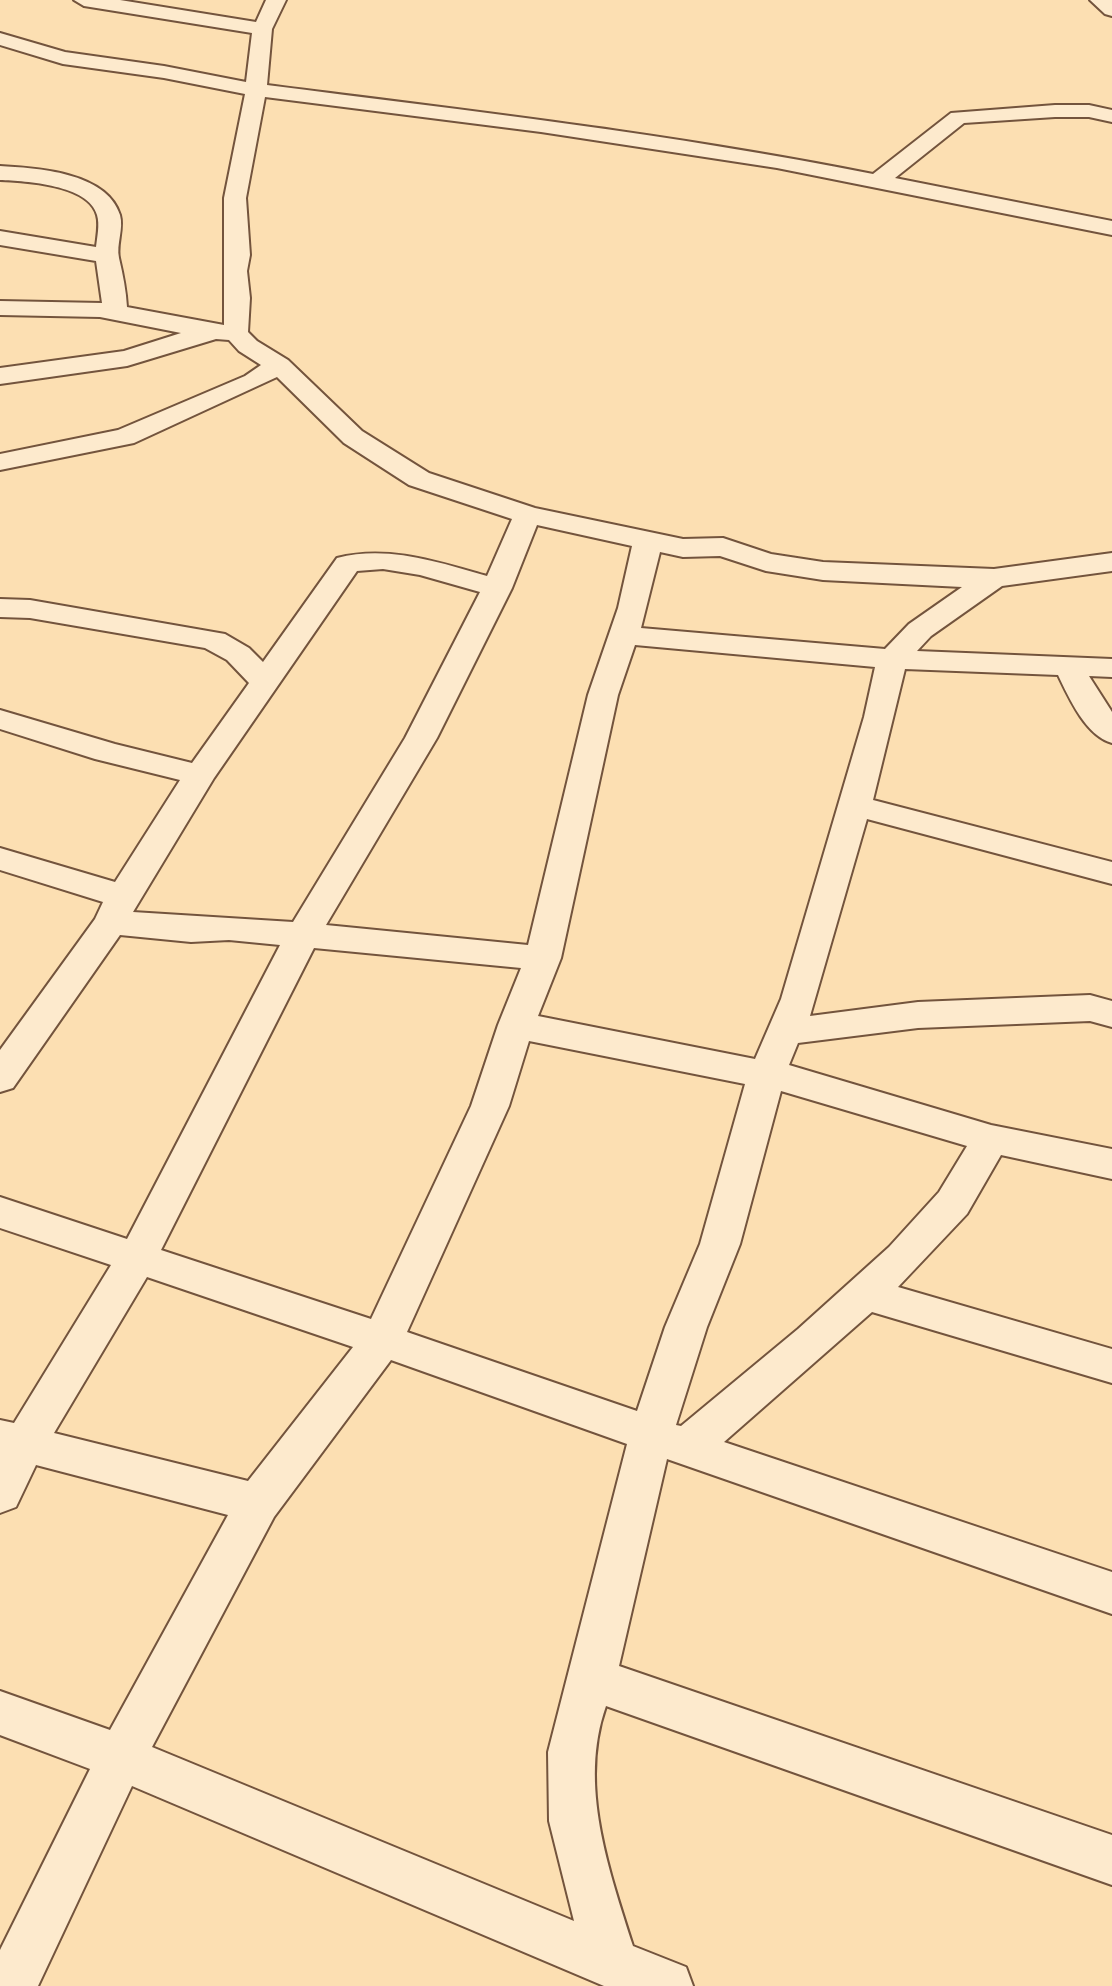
<!DOCTYPE html>
<style>
body{margin:0}
canvas{display:block;background:#fcdfb2}
</style>
<canvas width="1112" height="1986"></canvas>
<script>
const ctx = document.querySelector('canvas').getContext('2d');
ctx.lineJoin = 'round';
function trace(path, color, width, dash) {
  ctx.strokeStyle = color;
  ctx.lineWidth = width;
  ctx.lineCap = dash ? 'butt' : 'round';
  ctx.setLineDash(dash || []);
  ctx.stroke(path);
}
function fillPath(path, color) {
  ctx.fillStyle = color;
  ctx.fill(path, 'evenodd');
}
const minor = new Path2D(`
 M74,0H120L256,22L266,0H286L272,29L267,85C470,111 673,134 873,174L951,113L1055,105H1089L1112,110V122L1089,117H1055L964,123L895,178L1112,221V235L777,168L541,132L265,97L246,198L250,255L247,271L250,298L248,332L257,341L288,360L362,431L429,473L535,508L683,539L723,538L771,554L823,562L994,569L1112,553V571L1002,586L931,636L917,651L1112,659V677L1089,676L1112,712V743C1086,736 1069,698 1058,675L905,669L873,800L1112,862V884L867,819L810,1016L918,1002L1090,995L1112,1001V1027L1090,1021L918,1028L798,1043L789,1065L991,1125L1112,1149V1179L1001,1155L967,1214L898,1287L1112,1349V1383L872,1312L724,1442L1112,1572V1614L667,1459L619,1666L1112,1835V1885L606,1706C578,1785 609,1870 633,1946L686,1967L693,1986H604L132,1786L38,1986H0V1950L90,1769L0,1735V1691L110,1730L228,1515L36,1465L16,1507L0,1513V1420L14,1423L111,1265L0,1228V1197L127,1239L280,945L229,940L191,942L120,935L13,1088L0,1092V1050L95,919L103,902L0,870V848L115,882L180,780L95,759L0,729V710L115,744L192,763L249,683L227,660L205,648L30,618L0,617V599L30,600L225,634L249,648L263,662L337,558C388,545 437,562 487,576L512,519L409,485L344,443L277,377L134,443L0,470V454L118,430L245,376L261,365L239,351L229,340L216,339L127,366L0,384V368L124,351L181,333L100,317L0,315V301L102,303L96,261L0,245V231L96,247C97,237 100,225 97,215C89,185 26,181 0,180V166C36,168 107,172 120,215C124,229 116,244 119,258C123,275 126,290 127,307L224,325V198L245,94L164,78L63,64L0,45V33L65,52L164,66L246,82L252,33L84,6ZM537,525L632,546L618,608L588,695L528,945L326,925L437,738L512,588ZM660,552L683,557L720,556L766,571L823,580L962,587L909,624L885,649L641,628ZM383,569L420,575L480,592L405,738L293,922L133,912L214,778L357,571ZM635,645L875,667L864,717L781,999L755,1059L538,1016L561,958L618,695ZM314,948L521,968L498,1025L471,1106L371,1319L161,1250ZM529,1041L745,1084L700,1244L665,1327L637,1411L407,1332L509,1106ZM781,1091L967,1146L939,1192L889,1247L798,1329L681,1426L676,1425L707,1327L740,1244ZM147,1277L353,1347L248,1481L54,1433ZM391,1360L627,1444L548,1752L549,1821L574,1921L152,1747L274,1517Z
 M1090,0H1112V16L1105,14Z`);
trace(minor, '#73543d', 4);
fillPath(minor, '#fdeacd');
</script>
